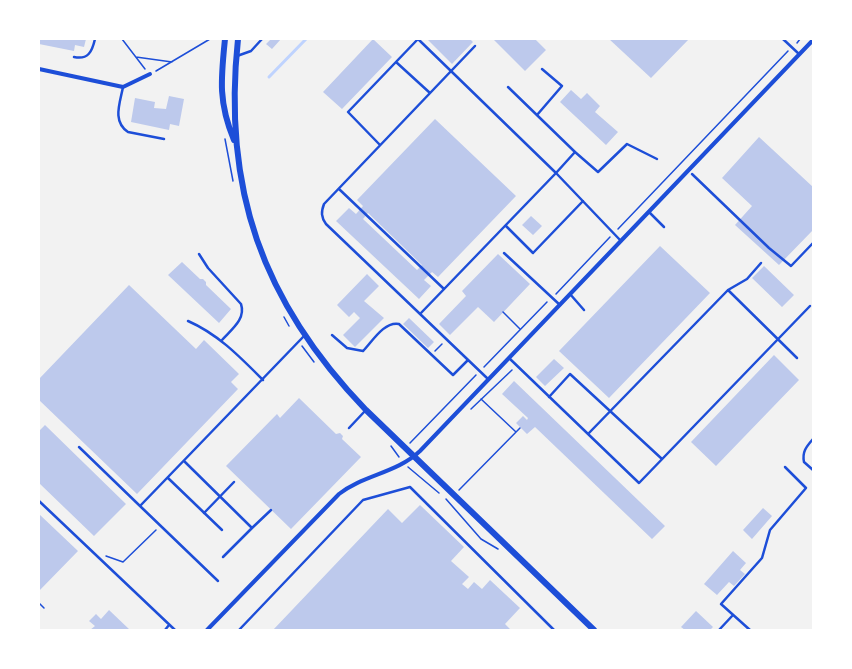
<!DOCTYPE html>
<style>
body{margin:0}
#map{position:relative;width:852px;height:669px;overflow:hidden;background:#f2f2f2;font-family:Montserrat,sans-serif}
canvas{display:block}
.frame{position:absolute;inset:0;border:40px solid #fff;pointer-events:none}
</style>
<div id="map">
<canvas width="852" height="669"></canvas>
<div class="frame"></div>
</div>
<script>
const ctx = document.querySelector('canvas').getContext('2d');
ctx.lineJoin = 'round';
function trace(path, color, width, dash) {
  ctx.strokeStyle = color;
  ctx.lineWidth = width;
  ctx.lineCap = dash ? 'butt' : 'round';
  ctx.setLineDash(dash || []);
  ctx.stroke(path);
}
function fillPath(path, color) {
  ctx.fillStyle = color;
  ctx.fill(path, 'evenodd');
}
const stream = new Path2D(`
 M269,77L306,39`);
const building = new Path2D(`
 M39,39H86L84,47L75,45L74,51L39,44Z
 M271,39H281L272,49L266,44Z
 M373,39L392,57L342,109L323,92Z
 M427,39H470L473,42L452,64Z
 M493,39H535L546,50L525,71Z
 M609,39H689L651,78Z
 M571,90L581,99L587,93L600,106L595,112L618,132L606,145L560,102Z
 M169,96L184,99L179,126L170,124L169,130L131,122L135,98L155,102L154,108L166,109Z
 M435,119L516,196L438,277L432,272L424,280L431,286L419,299L336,221L349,208L356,214L363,206L357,200ZM368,213L422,265L417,270L363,219Z
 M759,137L813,187V230L779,265L735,225L752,206L722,178Z
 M531,216L542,226L533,235L522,225Z
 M660,246L710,293L609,398L559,351Z
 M498,254L530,284L494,322L478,307L450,335L439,324L466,296L462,291Z
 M182,262L200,279H203L206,282V285L231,309L219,323L168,275Z
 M764,266L794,295L782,307L752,278Z
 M367,274L379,286L364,301L384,318L355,347L343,335L360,318L354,312L349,317L337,305Z
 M129,285L196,349L204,340L239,374L231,382L238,389L137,494L39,400V379Z
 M409,318L434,342L428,348L403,324Z
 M774,355L799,380L716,466L691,442Z
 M554,359L564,368L545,386L536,377Z
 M514,381L665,526L652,539L535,427L527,434L516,423L523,416L527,420L528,418L502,394Z
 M299,398L336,434L340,433L343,436L342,439L361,457L291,529L226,466L277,414L280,418Z
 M45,425L126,504L94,536L39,483V431Z
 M420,505L464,547L451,561L469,577L462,584L468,589L474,582L482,589L490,580L520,608L505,624L511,630H273L388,509L402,523Z
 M763,508L772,516L752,539L743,530Z
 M39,514L78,551L39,591Z
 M733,551L746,563L740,570L745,574L734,586L729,582L717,595L704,584Z
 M109,610L130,630H90L95,626L89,621L96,614L101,619Z
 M696,611L713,627L710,630H685L681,627Z`);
const path = new Path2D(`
 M122,39L145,69
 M797,43L800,39
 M136,57L172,62
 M156,71L210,39
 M225,139L233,181
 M618,229L788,51
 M556,294L610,237
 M503,312L520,329
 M284,317L289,326
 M302,346L314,362
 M435,351L442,344
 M484,367L547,302
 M481,399L516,432
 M471,409L512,370
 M410,443L476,375
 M391,446L399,457
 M408,467L439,493
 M459,490L520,428
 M446,499L481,539L498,549
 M106,556L123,562L156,530
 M39,603L44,608`);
const service = new Path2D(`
 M783,39L799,54
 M475,46L324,204C321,212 321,217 326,224L488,379
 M237,56L251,51L262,39
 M74,57C88,60 92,52 95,39
 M396,62L430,93
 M123,87C120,103 112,121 128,132L164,139
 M508,87L575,152
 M537,115L562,86L542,69
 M380,145L348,112L418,39L556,173L575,152L598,172L627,144L657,159
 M692,174L769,248L791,266L813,243
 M339,189L444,289
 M649,212L664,227
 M506,226L533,253L583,201
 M504,253L560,305
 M199,254L208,268L241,304C246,319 232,329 222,340
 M728,290L797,358
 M570,294L584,310
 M420,314L556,173L621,241
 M188,321C218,334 240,357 263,380
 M332,335L347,348L363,351C372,342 384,321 399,324L453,375L468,360
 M509,358L639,483L810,306
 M549,397L570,374L662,459
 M349,428L365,411
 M588,434L728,290L747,279L761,263
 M813,439C806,447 802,452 804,462L813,470
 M79,447L140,506L304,336
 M184,461L252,528L223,557
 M168,478L222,530
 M39,501L175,630
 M140,506L218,581
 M204,513L234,482
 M252,528L271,510
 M165,630L169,625
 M239,630L363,500L410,487L554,630
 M719,630L733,615
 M750,630L721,604L762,558L770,530L806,488L785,467`);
const minor = new Path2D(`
 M39,69L123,87L150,74
 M207,630L339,494C363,475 397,473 420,451L813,40`);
const tertiary = new Path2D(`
 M225,39C221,78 218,102 234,140
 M238,39C222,188 262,302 366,410L594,630`);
trace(stream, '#bfd3fe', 3);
fillPath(building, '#bdc9ec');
trace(path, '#1d4ed8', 1.5);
trace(service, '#1d4ed8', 2.5);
trace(minor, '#1d4ed8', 4);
trace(tertiary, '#1d4ed8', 6);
</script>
